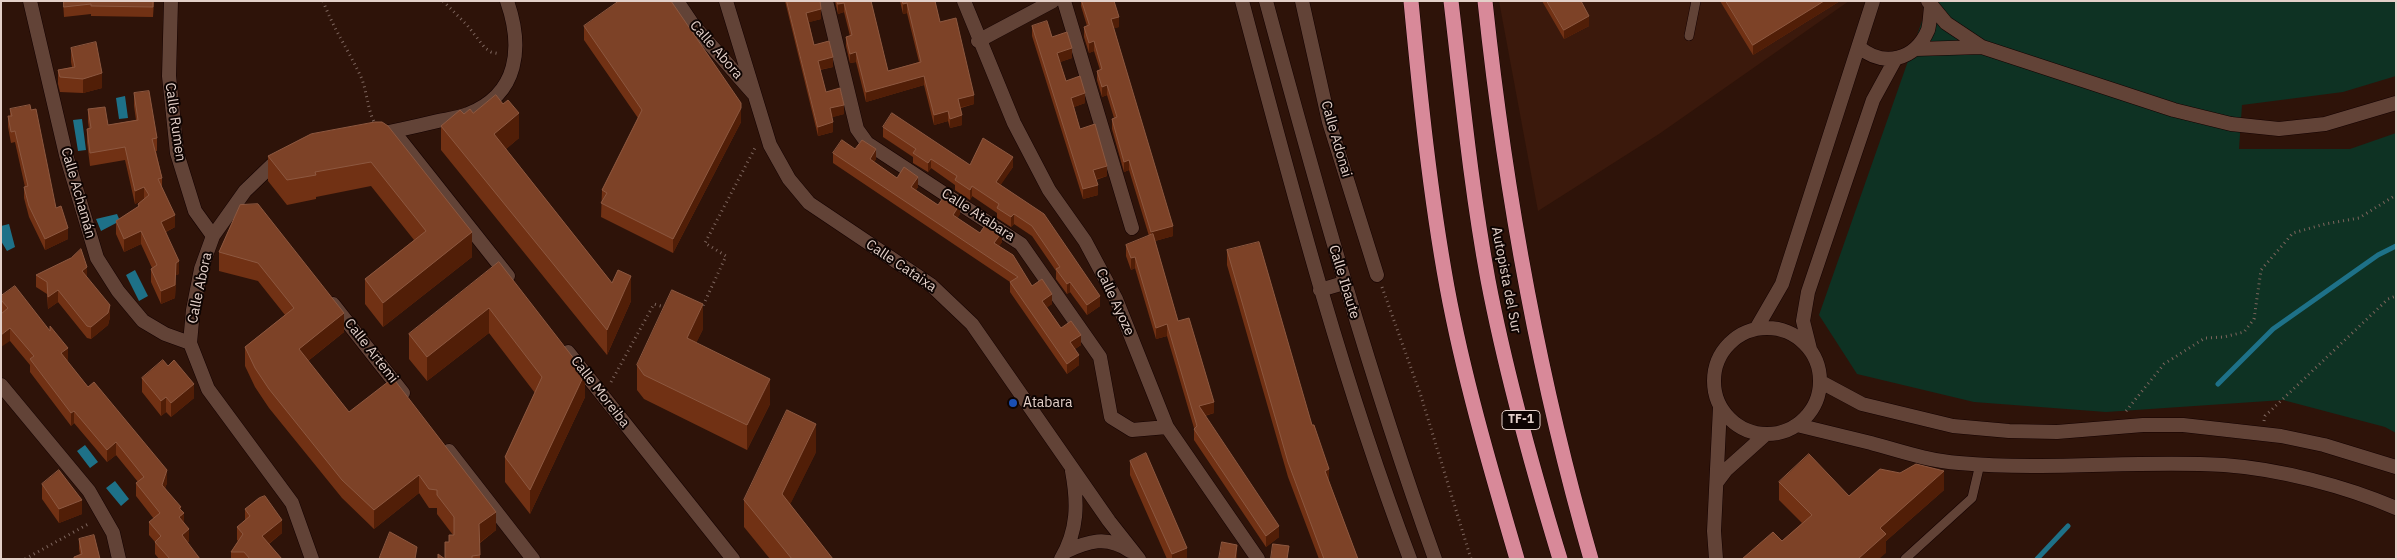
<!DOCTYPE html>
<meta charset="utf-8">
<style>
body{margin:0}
#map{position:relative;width:2397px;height:560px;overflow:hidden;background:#2e1309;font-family:"IBM Plex Sans",sans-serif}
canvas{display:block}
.frame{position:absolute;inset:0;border:2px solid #e3d0c9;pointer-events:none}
</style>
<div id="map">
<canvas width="2397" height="560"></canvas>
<div class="frame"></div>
</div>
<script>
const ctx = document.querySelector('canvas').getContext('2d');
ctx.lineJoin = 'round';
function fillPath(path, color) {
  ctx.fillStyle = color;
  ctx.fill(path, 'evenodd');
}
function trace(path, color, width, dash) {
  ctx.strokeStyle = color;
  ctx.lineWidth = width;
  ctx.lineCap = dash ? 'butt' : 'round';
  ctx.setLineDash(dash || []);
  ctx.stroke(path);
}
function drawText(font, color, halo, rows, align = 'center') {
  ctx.font = font + ' "IBM Plex Sans",sans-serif';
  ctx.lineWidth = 4;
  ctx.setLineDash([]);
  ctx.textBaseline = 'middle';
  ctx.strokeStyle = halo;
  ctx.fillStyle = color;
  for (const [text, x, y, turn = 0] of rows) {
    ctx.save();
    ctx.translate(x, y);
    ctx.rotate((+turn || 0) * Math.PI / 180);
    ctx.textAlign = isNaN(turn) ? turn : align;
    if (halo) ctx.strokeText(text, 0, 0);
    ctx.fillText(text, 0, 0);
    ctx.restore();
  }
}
const built = new Path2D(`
 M1499,1H1849L1659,134L1538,211Z`);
const green = new Path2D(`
 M1929,1H2396V76L2343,92L2242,105L2239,149H2350L2396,133V433L2385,427L2283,400L2106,412L1974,402L1857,374L1819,315Z`);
const water = new Path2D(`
 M125,96L128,118L119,119L116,98Z
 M82,119L86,150L78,151L73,120Z
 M117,214L120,221L101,231L96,219Z
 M9,224L15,247L7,251L1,241V226Z
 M135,270L148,296L139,301L126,275Z
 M85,445L98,462L90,468L77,451Z
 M115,481L129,499L121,506L106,488Z`);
const stream = new Path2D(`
 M2218,384L2273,329L2378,255L2396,246
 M2037,559L2068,526`);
const path = new Path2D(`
 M323,1C334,30 349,51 361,77C367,91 367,107 374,122
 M443,1L467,25L485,48L491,52L500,54
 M1382,287L1421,396L1471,559
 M701,310L726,256L705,243L755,148
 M611,382L654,304L667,308
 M2126,411L2164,364L2205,338L2224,337L2244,332L2254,319L2261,270L2293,233L2325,224L2359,218L2396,195
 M2264,421L2265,416L2388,299L2396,296
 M25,559L90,523`);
const service = new Path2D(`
 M1689,36L1696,1
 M1905,559L1972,498L1980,464`);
const minor = new Path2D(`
 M30,1L66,155L97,258L118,291L143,321L165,334L190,343
 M171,1L169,76L177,153L195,211L213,236
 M677,1L693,25L753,93
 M726,1L770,145L789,179L809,203L931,285L972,324L1109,521L1139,559
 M826,1L857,129L867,143L1021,244L1100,357L1111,417L1132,430L1167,427
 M964,1L1014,123L1049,190L1085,241L1116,299L1167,427L1258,559
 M1064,1L1132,228
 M1242,1C1292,189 1341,377 1410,559
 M1266,1C1317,189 1369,376 1435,559
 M1928,1L1946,23L1982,47L2174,110L2231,124L2279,129L2325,124L2396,103
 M978,41L1053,1
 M1859,47C1884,68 1915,60 1928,30C1930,23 1930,14 1931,7
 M1916,49L1981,47
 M394,132L508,276
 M374,135C395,131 417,126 438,121C448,119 459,118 468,114C519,94 523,47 507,1
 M284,158L272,165L245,191L213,236L201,269L193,310L190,343L208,389L292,503L312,559
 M1320,290L1344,283
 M333,304L403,393
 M1714 381a53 53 0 1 1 106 0a53 53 0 1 1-106 0Z
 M1756,329L1782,284L1873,1
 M1810,349L1803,321L1808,292L1873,100L1896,58
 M568,352L733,559
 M1821,382L1862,404L1953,426L2009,431L2057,432L2143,425H2183L2281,436L2324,445L2396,467
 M1,385L89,491L113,533L119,559
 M1797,425C1822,431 1846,437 1871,443C1900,451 1929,461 1959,463C2048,471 2136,460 2224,465C2279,469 2345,486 2396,508
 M449,451L533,559
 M1717,482L1726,470L1765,435
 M1065,552C1088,541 1107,535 1130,551
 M1061,559C1078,530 1078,503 1072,471
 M1716,559L1714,531L1720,407`);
const tertiary = new Path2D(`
 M1302,1L1329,122L1377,275`);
const motorway = new Path2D(`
 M1411,1C1420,96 1430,194 1447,287C1464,379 1491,470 1517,559
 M1451,1C1462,94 1471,188 1488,280C1506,374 1532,467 1560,559
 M1485,1C1505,190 1538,376 1591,559`);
const wall = new Path2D(`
 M63,1H154L153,17L91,16V14L64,17Z
 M785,1H820L821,19L809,22L814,45L833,67L820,70L826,92L844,114L832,117L833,132L818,136Z
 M835,1H871L888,71L919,62L907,13L903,14L900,1H935L940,22L974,104L961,108L962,125L950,128L948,121L934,125L924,85L866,102L856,62L850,63L846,46V37L850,36L844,12L838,14Z
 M1081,1H1114L1119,27L1114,28L1173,236L1155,241L1178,321L1214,413L1205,416L1279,537L1266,547L1194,440V428L1167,336L1156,339L1135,268L1131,270L1126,256V245L1149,236L1129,170L1124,172L1112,129V119L1114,118L1107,95L1102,97L1097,80V71L1100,70L1094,51L1089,53L1084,37V27L1087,26L1081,6Z
 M1542,1H1581L1589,26L1564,39Z
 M1720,1H1840L1753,55Z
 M584,26L741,122L673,253L601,217L602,190L638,118L584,40Z
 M1032,26L1052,37L1072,58L1060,62L1066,81L1085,103L1074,107L1080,129L1107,176L1096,180L1098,195L1083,199L1032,36Z
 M71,48L102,88L83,93L60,92L58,84V70L72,67L71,62Z
 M134,93L157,138V151H156L162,178V189L175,227L166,232L179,274L176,275L175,298L161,304L151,282V269L152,268L141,244L124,252L116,234V221L138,207V204L142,200L135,204L125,160L90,166L87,142V129H89L88,122V109L108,125L136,120L134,106Z
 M503,104L519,138L506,149L612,283L631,301L607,355L441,150V126L464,114L473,113Z
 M10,109L56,208L68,239L45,250L29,217L24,198V187H25L15,142L11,143L8,127V116H10Z
 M375,122L472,257L383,327L365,304V279L414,240L371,186L316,197V199L287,205L268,181V156Z
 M883,127L970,165L1013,167L1000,185L1100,306L1087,315L1070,292L1067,294L1056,279V271L1032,236L1014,224L1011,227L997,218V213L972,196L970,200L955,190V185L931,168L928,172L913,163V157L883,137Z
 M855,149L876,159L874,162L897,178L918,187L916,190L938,205L960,214L957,218L980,233L1002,242L999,246L1032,286L1052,304L1047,307L1061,328L1081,345L1075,349L1079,365L1067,374L1010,292V282L833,163V153Z
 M240,205L344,332L308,361L349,412L496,530L480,543V559H438H445L449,542L453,535L437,514V508H429L419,493L374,529L342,498L269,408L255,387L245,366V347L285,315L258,281L219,271V252Z
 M1227,250L1312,425L1329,481L1358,559H1319L1288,477L1227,265Z
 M499,262L585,397L530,514L505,482V457L535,393L489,333L427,381L409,359V334Z
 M36,275L87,277L110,317L108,325L91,339L87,338L58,302L48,309L47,294L36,287Z
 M1,296L68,361H67L167,483L165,488L181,510L189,541L187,543L200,559H159L155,554V542L149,535V522L154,519L136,496V483L138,482L116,455L107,462L74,423L71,426L30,372V365L10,341L1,313Z
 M703,329L696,343L770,404L747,450L644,399L637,390V365Z
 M142,378L194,398L171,417L166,412L161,416L142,392Z
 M816,452L790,504L833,559H770L744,527V500Z
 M1130,461L1187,559H1167L1130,475Z
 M1779,482L1849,496L1944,490L1886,541V553L1782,541L1802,523L1779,500Z
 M42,484L82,514L59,523L42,499Z
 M245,509L282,533L269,544L282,559H231V552L238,541L237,540V527L245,521Z
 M79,539L100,559H74V557L80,554L79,549Z`);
const shadedWall = new Path2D(`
 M1824,1H1840L1753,55V45Z
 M844,3V12L838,14V4Z
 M907,3V13L903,14V4Z
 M821,9V19L806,23V13Z
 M1589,16V26L1564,39V30Z
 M1119,17V27L1111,29V19Z
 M1094,41V51L1089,53V43Z
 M1072,48V58L1057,63V53Z
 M856,52V62L850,63V54Z
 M833,57V67L818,70V61Z
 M102,73V88L83,93V79Z
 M924,76V85L866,102V92Z
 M1107,85V95L1102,97V87Z
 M1085,93V103L1071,108V98Z
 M974,95V104L958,108V99Z
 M844,105V114L830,118V108Z
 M741,108V122L673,253V239Z
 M948,111V121L934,125V115Z
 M519,113V138L494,159V134Z
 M962,115V125L950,128V119Z
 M833,122V132L818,136V127Z
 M876,149V159L870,169V159Z
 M1013,157V167L996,192V182Z
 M931,159V168L928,172V163Z
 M1129,160V170L1124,172V162Z
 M1107,166V176L1093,180V170Z
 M918,177V187L911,197V187Z
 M1098,185V195L1083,199V189Z
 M972,186V196L970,200V190Z
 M144,187V200L135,204V191Z
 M960,204V214L953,225V215Z
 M1014,214V224L1011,227V217Z
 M175,215V227L161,234V222Z
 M1173,226V236L1151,242V232Z
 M68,228V239L45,250V239Z
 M141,231V244L124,252V239Z
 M472,232V257L383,327V303Z
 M1002,232V242L994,253V243Z
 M1135,257V268L1131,270V258Z
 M179,261V274L176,275L175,298L161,304V291L176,263Z
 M87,267V279L82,271Z
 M631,276V301L607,355V330Z
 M1070,282V292L1067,294V284Z
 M58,290V302L48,309V297Z
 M1052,294V304L1042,311V301Z
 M1100,296V306L1087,315V305Z
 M703,304V329L687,362V338Z
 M110,305V317L108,325L91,339V327Z
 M489,308V333L427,381V357Z
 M344,313V332L299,368V349Z
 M1167,324V336L1156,339V328Z
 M10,328V341L1,347V335Z
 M1081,335V345L1070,352V342Z
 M68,348V361L61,366V353Z
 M1079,355V365L1067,374V364Z
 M585,373V397L530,514V490Z
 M770,379V404L747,450V425Z
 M194,384V398L171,417V403Z
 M166,397V412L161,416V401Z
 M1214,402V413L1199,417V406Z
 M74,411V423L71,426V413Z
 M816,424V452L782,521V494Z
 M116,442V455L107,462V450Z
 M1329,469V483L1325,471Z
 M167,470V483L162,497V485Z
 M1944,471V490L1886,541V553L1879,559H1858L1880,528Z
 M419,475V493L374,529V510Z
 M82,500V514L59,523V509Z
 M181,507V516L184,513V526L179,530V508Z
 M496,512V530L479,543V524Z
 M282,520V533L262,549V536Z
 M1279,526V537L1266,547V536Z
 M189,529V541L182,548V535Z
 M1237,545V559H1235Z
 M1187,548V559H1172V554Z`);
const building = new Path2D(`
 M64,1H153V7L91,6V4L64,7Z
 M619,1H671L741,103V108L673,239L601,203L607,193L602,190L642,110L584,26Z
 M787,1H820L821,9L806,13L814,45L829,41L833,57L818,61L826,92L840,88L844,105L830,108L833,122L818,127Z
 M837,1H871L888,71L921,62L907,3L903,4L902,1H935L940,22L956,18L974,95L958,99L962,115L950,119L948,111L934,115L924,76L866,92L856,52L850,54L846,37L852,35L844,3L838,4Z
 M1082,1H1114L1119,17L1111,19L1173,226L1151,232L1129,160L1124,162L1112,119L1117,117L1107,85L1102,87L1097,71L1102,69L1094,41L1089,43L1084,27L1089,25Z
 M1547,1H1581L1589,16L1564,30Z
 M1726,1H1824L1753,45Z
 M1047,21L1052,37L1067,32L1072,48L1057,53L1066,81L1080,76L1085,93L1071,98L1080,129L1095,124L1107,166L1093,170L1098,185L1083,189L1032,26Z
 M96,42L102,73L83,79L60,77L58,70L75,67L71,48Z
 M149,91L157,138L152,139L162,178L158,179L175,215L161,222L179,261L176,263L175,285L161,291L151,269L157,265L141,231L124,239L116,221L139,206L138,204L149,195L144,187L135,191L125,147L90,153L87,129L91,128L88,109L105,107L108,125L138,120L134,93Z
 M496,95L503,104L508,100L519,113L494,134L612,283L618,270L631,276L607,330L441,126L460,110L464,114L470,109L473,113Z
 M30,105L31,110L36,109L56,208L61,206L68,228L45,239L29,206L24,187L28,186L15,131L11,132L8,116H12L10,109Z
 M892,113L970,165L983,138L1013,157L996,182L1044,214L1100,296L1087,305L1070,282L1067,284L1056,269L1060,267L1032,226L1014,214L1011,217L997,208L999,204L972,186L970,190L955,180L957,176L931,159L928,163L913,153L916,149L883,127Z
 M375,122H382L388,126L472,232L383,303L365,279L426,231L371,162L315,172L316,175L287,180L268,156L311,134Z
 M842,140L855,149L862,140L876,149L870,159L897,178L904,167L918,177L911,187L938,205L945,195L960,204L953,215L980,233L987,222L1002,232L994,243L1013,255L1032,286L1042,279L1052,294L1042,301L1061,328L1071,321L1081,335L1070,342L1079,355L1067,364L1010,282L1018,277L833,153Z
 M258,204L344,313L299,349L349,412L393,378L496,512L479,524L480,555L472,556V559H438V554L445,559V542H449V535H454V517L437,495V490L429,489L419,475L374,510L342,480L269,389L255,368L245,347L294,308L258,263L219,252L240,205Z
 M1153,234L1178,321L1189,318L1214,402L1199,406L1279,526L1266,536L1194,429L1197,426L1167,324L1156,328L1135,257L1131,258L1126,245Z
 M1259,242L1312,425H1314L1329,469L1325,471L1358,559H1324L1288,462L1227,250Z
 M81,249L87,267L82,271L110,305L108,313L91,327L87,326L58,290L48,297L47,282L36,275L71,258Z
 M499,262L585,373L530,490L505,457L542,377L489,308L427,357L409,334Z
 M15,286L50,331V326L68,348L61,353L88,387L94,382L167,470L162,485L181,507L179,508L184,513L179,517L189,529L182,535L200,559H170L155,542L161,536L149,522L160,513L136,483L144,477L116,442L107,450L74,411L71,413L30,359L34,356L10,328L1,335V314L8,308L1,300V296Z
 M672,290L703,304L687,338L770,379L747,425L644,375L637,365Z
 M163,360L168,366L174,360L194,384L171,403L166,397L161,401L142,378Z
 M787,410L816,424L782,494L833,559H792L744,500Z
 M1146,453L1187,548L1172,554L1130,461Z
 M1809,454L1849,496L1880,469L1900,473L1916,464L1944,471L1880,528L1886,534L1858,559H1742L1773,532L1782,541L1812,515L1779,482Z
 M59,470L82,500L59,509L42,484Z
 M265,496L282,520L262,536L282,559H250L244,552H231L243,534L237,527L250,516L245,509L259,498Z
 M390,532L417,547L415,559H379L380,556Z
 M94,535L100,559H74V557L82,554L79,539Z
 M1222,542L1237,545L1235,559H1219Z
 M1273,544L1289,546L1287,559H1271Z`);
const markers = [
 [1013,403,5,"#1a4fb4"]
];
const shields = [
 [1521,420,38]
];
const shieldNames = [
 ["TF-1",1521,420]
];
const streetNames = [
 ["Calle Abora",716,50,49],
 ["Calle Rumen",175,122,82],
 ["Calle Adonai",1336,139,74],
 ["Calle Achamán",78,193,74],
 ["Calle Atabara",978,215,33],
 ["Calle Cataixa",901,266,34],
 ["Autopista del Sur",1506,280,79],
 ["Calle Ibaute",1344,282,73],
 ["Calle Abora",200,288,-78],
 ["Calle Ayoze",1115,302,65],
 ["Calle Artemi",371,351,52],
 ["Calle Moreiba",600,392,52]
];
const poiNames = [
 ["Atabara",1023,403]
];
fillPath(built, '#3b190c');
fillPath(green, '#0e3223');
fillPath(water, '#1e7188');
trace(stream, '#1e7188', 5);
trace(service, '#140100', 10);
trace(minor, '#140100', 15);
trace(tertiary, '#140100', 15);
trace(motorway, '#140100', 16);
trace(path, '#7d655d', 3, [1, 4]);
trace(service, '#624337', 9);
trace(minor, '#624337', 14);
trace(tertiary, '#624337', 14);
trace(motorway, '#d88999', 15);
fillPath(wall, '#713114');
fillPath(shadedWall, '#511e07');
fillPath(building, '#7d4227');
trace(building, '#8d5840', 1);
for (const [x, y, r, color] of markers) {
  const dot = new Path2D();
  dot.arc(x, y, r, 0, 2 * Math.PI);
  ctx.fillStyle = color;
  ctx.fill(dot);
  trace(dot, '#0e0402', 2);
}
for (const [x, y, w] of shields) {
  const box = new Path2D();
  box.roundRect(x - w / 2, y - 9.5, w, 19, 4);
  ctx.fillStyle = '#0e0402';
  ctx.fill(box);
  trace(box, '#e3d0c9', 1);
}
drawText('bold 12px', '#e3d0c9', null, shieldNames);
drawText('14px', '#e3d0c9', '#0e0402', streetNames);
drawText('14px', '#e3d0c9', '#0e0402', poiNames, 'left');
</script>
